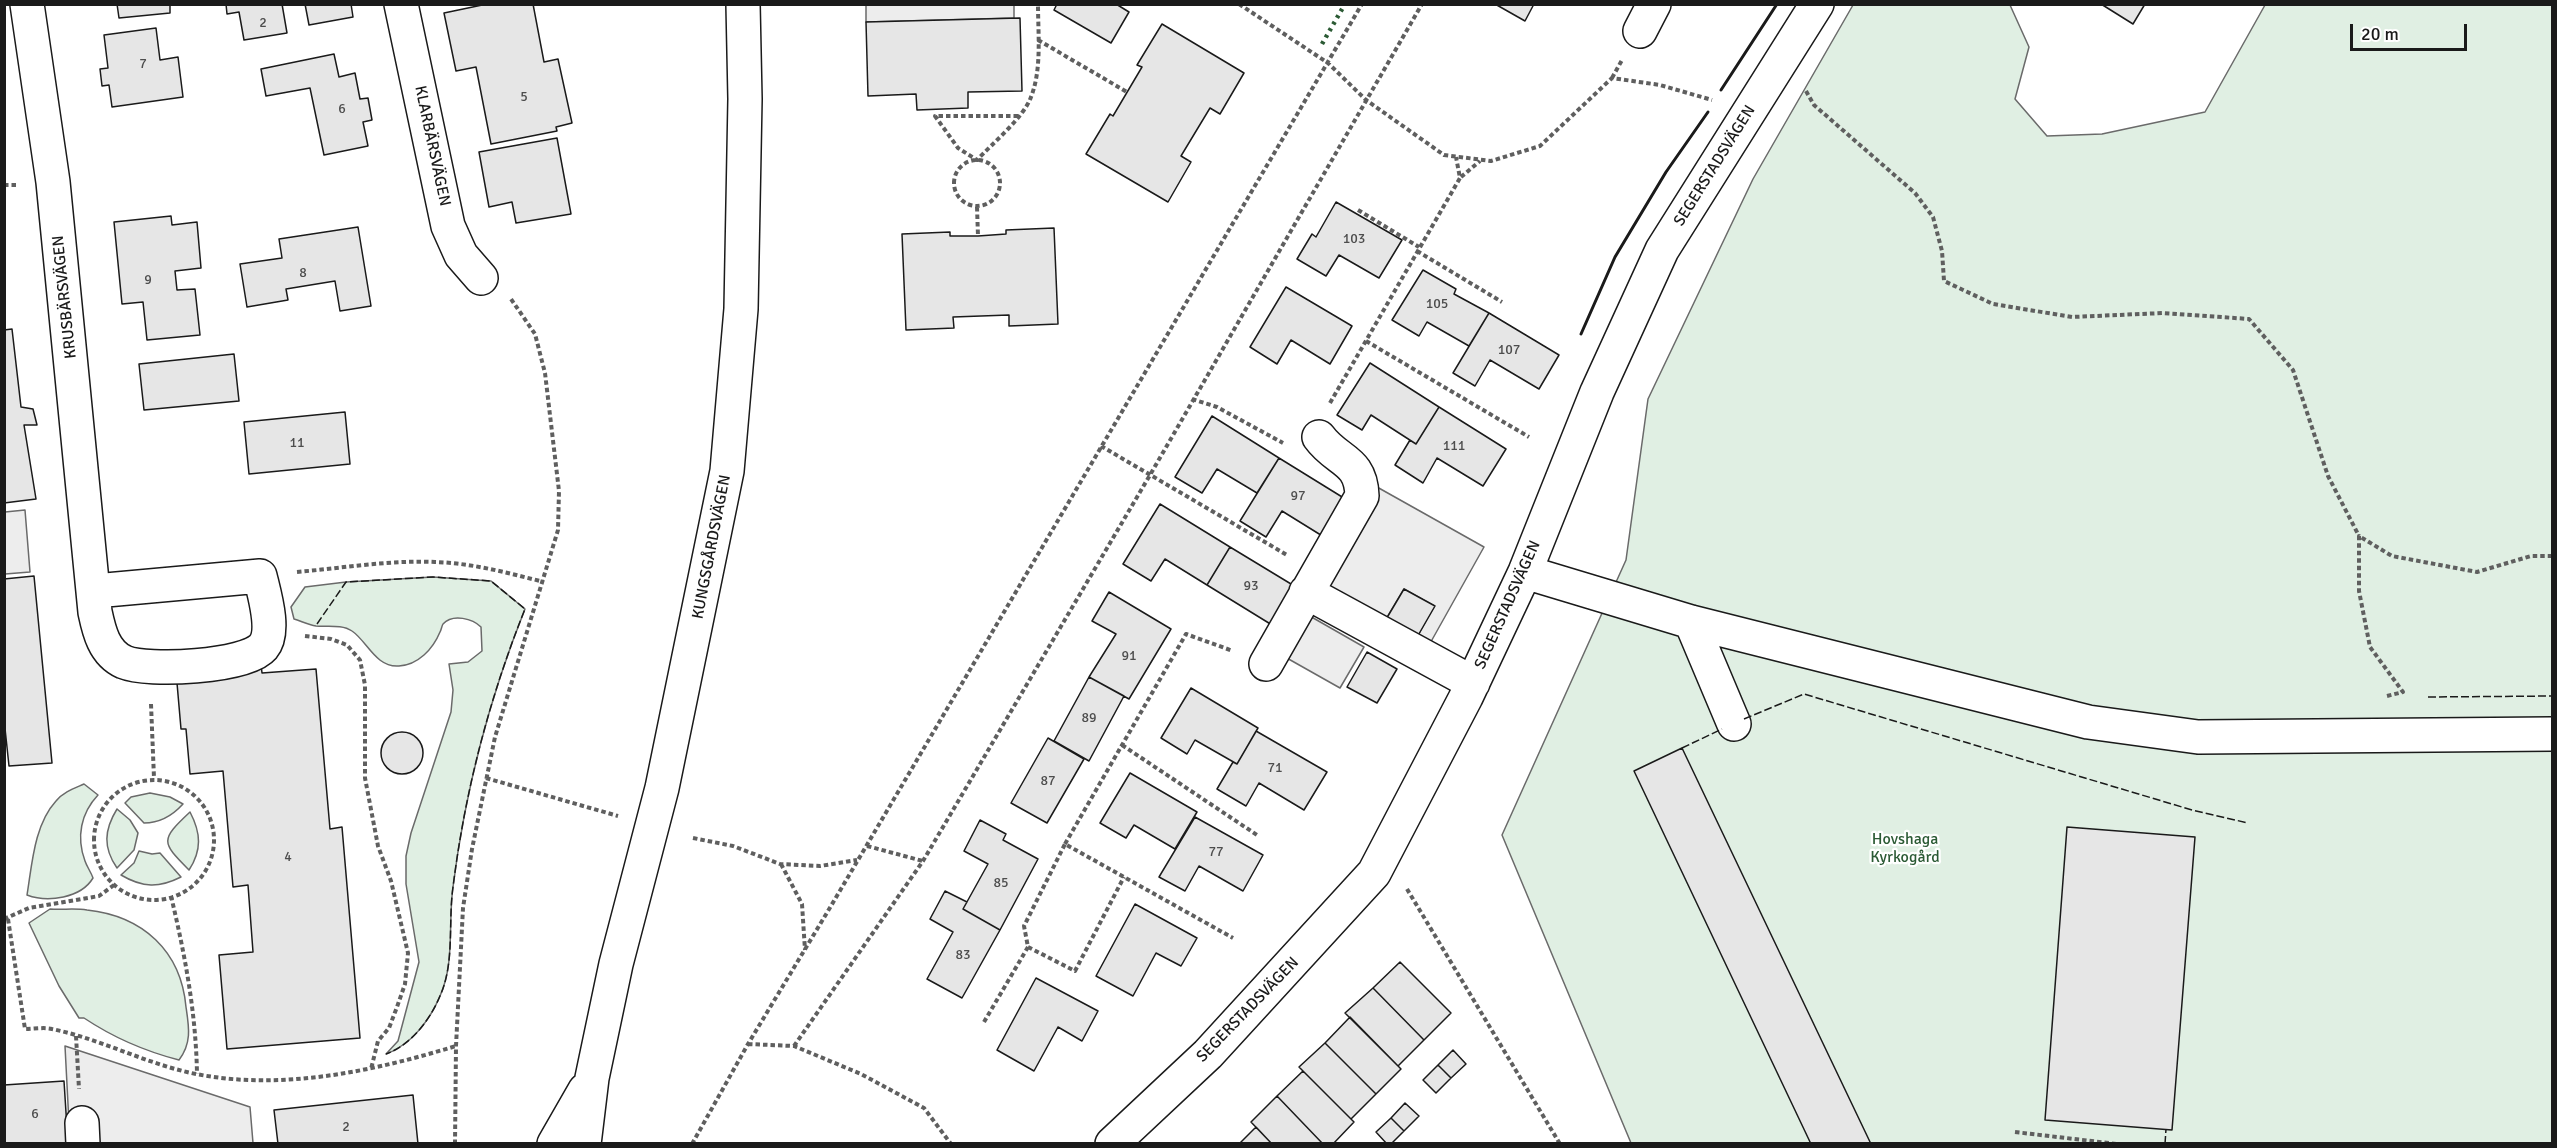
<!DOCTYPE html>
<meta charset="utf-8">
<style>
body{margin:0}
#map{position:relative;width:2557px;height:1148px;overflow:hidden;background:#fff;font-family:Signika,sans-serif}
canvas{display:block}
.frame{position:absolute;inset:0;border:6px solid #1a1a1a;pointer-events:none}
.scale{position:absolute;left:2350px;top:24px;width:117px;height:27px;box-sizing:border-box;border:3px solid #1a1a1a;border-top:0;padding-left:8px;font-size:18px;line-height:21px;white-space:nowrap;color:#1a1a1a;-webkit-text-stroke:4px #fff;paint-order:stroke}
</style>
<div id="map">
<canvas width="2557" height="1148"></canvas>
<div class="frame"></div>
<div class="scale">20 m</div>
</div>
<script>
const ctx = document.querySelector('canvas').getContext('2d');
ctx.lineJoin = 'round';
function fillPath(path, color) {
  ctx.fillStyle = color;
  ctx.fill(path, 'evenodd');
}
function trace(path, color, width, dash) {
  ctx.strokeStyle = color;
  ctx.lineWidth = width;
  ctx.lineCap = dash ? 'butt' : 'round';
  ctx.setLineDash(dash || []);
  ctx.stroke(path);
}
function drawText(font, color, halo, rows, align = 'center') {
  ctx.font = font + ' Signika,sans-serif';
  ctx.lineWidth = 4.5;
  ctx.setLineDash([]);
  ctx.textBaseline = 'middle';
  ctx.strokeStyle = halo;
  ctx.fillStyle = color;
  for (const [text, x, y, turn = 0] of rows) {
    ctx.save();
    ctx.translate(x, y);
    ctx.rotate((+turn || 0) * Math.PI / 180);
    ctx.textAlign = isNaN(turn) ? turn : align;
    if (halo) ctx.strokeText(text, 0, 0);
    ctx.fillText(text, 0, 0);
    ctx.restore();
  }
}
const green = new Path2D(`
 M1853,5H2010L2029,47L2015,99L2047,136L2102,134L2205,112L2265,5H2552V1143H1631L1502,835L1626,560L1648,399L1753,179Z
 M433,577L491,581L525,609C489,699 465,791 453,887C448,922 455,963 440,996C430,1020 411,1045 386,1054L398,1041L419,962L406,884V856L411,833L451,712L453,690L449,664L468,662L482,651L481,627C473,619 453,613 443,624C442,625 441,631 440,632C433,649 418,665 399,666C376,668 367,641 352,631C342,624 327,627 316,626C308,625 301,621 294,619L291,607L305,587L346,582Z
 M84,784L98,795C81,813 76,837 85,861C87,867 91,872 93,878C81,898 48,903 27,895C32,865 34,825 56,801C63,792 75,788 84,784Z
 M150,793L170,797L183,804C173,815 160,823 144,823L125,803L131,797Z
 M117,809L130,820L138,833L134,850L117,868C103,848 104,830 117,809Z
 M190,812C201,833 202,850 189,870C161,842 160,840 190,812Z
 M139,851L152,854L160,853L181,877C159,888 143,888 121,875L134,863Z
 M50,909C62,910 75,908 87,910C143,916 181,951 186,1007C189,1027 192,1043 179,1060C144,1051 114,1038 84,1018H79L59,986L29,923Z`);
const parking = new Path2D(`
 M866,5H1014V18L866,22Z
 M1377,487L1484,547L1428,647L1416,639L1434,606L1404,589L1385,621L1322,585Z
 M25,510L30,572L5,574V512Z
 M1308,615L1364,647L1340,688L1285,657Z
 M65,1046L250,1107L253,1143H70Z`);
const building = new Path2D(`
 M117,4H170V13L119,18Z
 M226,4H282L287,33L244,40L239,12L227,14Z
 M305,4H351L353,17L309,25Z
 M487,4H533L544,62L558,59L572,123L556,127L557,131L491,144L476,67L456,71L444,13Z
 M1057,4H1116L1129,12L1111,43L1054,10Z
 M1495,4H1534L1525,21Z
 M2101,4H2145L2133,24Z
 M1020,18L1022,91L968,92V108L917,110L916,94L868,96L866,22Z
 M1162,24L1244,73L1220,114L1210,108L1181,156L1191,162L1168,202L1086,154L1110,114L1113,116L1142,67L1137,65Z
 M156,28L160,60L178,57L183,97L112,107L109,85L102,86L100,69L108,68L104,35Z
 M334,54L339,77L355,73L360,99L368,98L372,120L363,122L368,146L324,155L310,88L266,96L261,69Z
 M557,138L571,214L516,223L512,202L489,207L479,152Z
 M1336,202L1402,240L1379,278L1339,255L1326,276L1297,259L1312,234L1316,237Z
 M171,216L172,225L197,222L201,268L175,271L177,290L195,289L200,335L147,340L143,302L122,304L114,222Z
 M358,227L371,306L340,311L335,281L286,289L288,300L247,307L240,264L282,258L279,239Z
 M1054,228L1058,324L1009,326V315L953,317L954,328L906,330L902,234L950,232V236H978L1006,234V230Z
 M1423,270L1456,289L1454,294L1489,313L1469,346L1427,322L1419,336L1392,320Z
 M1286,287L1352,326L1330,364L1291,340L1277,364L1250,347Z
 M1489,313L1559,355L1539,389L1490,360L1475,386L1453,373Z
 M12,329L21,407L33,409L37,425H24L36,499L4,503V330Z
 M234,354L239,401L144,410L139,364Z
 M1370,363L1439,407L1416,444L1371,415L1362,430L1337,415Z
 M1439,407L1506,449L1483,486L1437,458L1423,483L1395,465L1410,440L1416,444Z
 M345,412L350,464L249,474L244,422Z
 M1212,416L1279,458L1257,493L1217,469L1202,493L1175,477Z
 M1279,458L1347,500L1324,537L1282,511L1266,537L1240,521Z
 M1160,504L1230,547L1207,585L1165,559L1151,581L1123,564Z
 M1230,547L1296,587L1272,625L1207,585Z
 M34,576L52,763L9,766L4,719V579Z
 M1404,589L1435,606L1416,639L1385,621Z
 M1109,592L1171,629L1129,699L1089,677L1116,634L1092,621Z
 M1367,652L1397,669L1377,703L1347,687Z
 M261,664L262,673L316,669L330,829L342,827L360,1038L227,1049L219,955L253,952L248,885L233,887L223,771L190,774L186,729H181L177,683Z
 M1089,677L1124,696L1089,761L1054,741Z
 M1191,688L1258,728L1237,764L1195,740L1187,754L1161,738Z
 M1256,731L1327,772L1304,810L1259,783L1246,806L1217,789L1233,762L1237,764Z
 M381 753a21 21 0 1 1 42 0a21 21 0 1 1-42 0Z
 M1048,738L1084,759L1047,823L1011,803Z
 M1682,748L1871,1144H1811L1634,771Z
 M1130,773L1197,812L1175,849L1134,825L1126,838L1100,823Z
 M1195,817L1263,855L1243,891L1199,866L1185,891L1159,877Z
 M980,820L1006,834L1003,840L1038,859L1000,930L963,909L988,864L964,851Z
 M2067,827L2195,837L2172,1130L2045,1120Z
 M945,891L967,902L963,909L1000,930L962,998L927,979L953,932L930,919Z
 M1135,904L1197,938L1181,966L1156,953L1133,996L1096,976Z
 M1400,962L1451,1013L1424,1040L1373,988Z
 M1036,978L1098,1011L1082,1041L1058,1027L1034,1071L997,1050Z
 M1373,988L1424,1040L1398,1066L1345,1013Z
 M1350,1017L1401,1069L1376,1094L1325,1043Z
 M1325,1043L1376,1094L1351,1119L1299,1067Z
 M1453,1050L1466,1064L1451,1078L1438,1065Z
 M1438,1065L1451,1078L1436,1093L1423,1080Z
 M1303,1071L1354,1122L1333,1144H1323L1277,1096Z
 M64,1081L68,1144H4V1085Z
 M413,1095L418,1144H278L274,1110Z
 M1277,1096L1323,1144H1272L1251,1122Z
 M1405,1103L1419,1116L1404,1131L1391,1118Z
 M1391,1118L1404,1131L1391,1144H1387L1376,1132Z
 M1256,1127L1272,1144H1239Z`);
const path = new Path2D(`
 M1239,4L1328,63L1366,100L1444,155L1491,161L1540,146L1612,78L1660,85L1712,100
 M1038,40L1127,92
 M1612,78L1622,60
 M1806,91L1814,105L1915,193L1933,217L1942,251L1944,281L1993,304L2072,317L2163,313L2249,319L2293,370L2328,476L2359,536
 M1018,116H935L958,148L977,160C992,144 1024,117 1031,97C1042,69 1038,34 1038,4
 M954 183a23 23 0 1 1 46 0a23 23 0 1 1-46 0Z
 M1461,177L1480,161
 M4,185H17
 M977,207L978,236
 M1358,210L1419,247
 M1417,251L1502,302
 M1366,341L1529,437
 M1192,399L1217,407L1283,443
 M1330,403L1460,178L1456,157
 M1101,446L1287,555
 M297,572C343,568 389,560 435,562C472,563 508,573 544,582
 M305,636L331,639L347,645L360,660L365,685V778L378,846L391,881L408,953L405,984L397,1007L389,1028L378,1041L371,1069
 M2387,696L2403,692L2370,647L2359,591V536L2392,556L2477,572L2531,556H2552
 M151,704L154,778
 M1122,745L1257,835
 M486,778L618,816
 M94 840a60 60 0 1 1 120 0a60 60 0 1 1-120 0Z
 M693,838L733,846L780,864L820,866L857,860
 M1065,844L1186,634L1233,651
 M867,846L923,861
 M781,864L802,904L805,950
 M1407,889L1560,1144
 M171,896C185,955 196,1013 197,1074
 M4,919L29,908L99,896L114,885
 M8,919L25,1029C34,1029 44,1027 52,1029C101,1039 146,1064 196,1074C282,1091 374,1071 456,1046
 M1028,947L1075,971L1124,877
 M984,1022L1028,947L1024,926L1065,844L1233,938
 M76,1036L79,1089
 M748,1044L794,1046L861,1074L924,1108L951,1144
 M794,1046L923,861L1150,475L1422,4
 M2015,1132L2117,1144
 M455,1144L456,1046L463,908L472,849L495,737L558,530L559,491L545,373L535,334L511,299
 M692,1144L748,1044L828,911L1362,4`);
const minor = new Path2D(`
 M27,4L53,182L95,612C99,631 104,653 124,662C148,672 246,667 263,647C276,632 264,593 260,576L95,591
 M401,4L448,226L461,255L481,278
 M1640,31L1654,4
 M1525,572L1691,622L2088,722L2198,737L2552,734
 M1306,592L1473,683
 M1691,622L1734,724
 M1266,664L1362,496C1361,459 1337,462 1319,437
 M82,1123L83,1144
 M554,1144L585,1090
 M584,1144L592,1078L616,964L662,788L727,471L741,309L745,99L743,4
 M1112,1144L1208,1054L1374,873L1466,697L1525,572L1597,392L1662,250L1817,4`);
const hedge = new Path2D(`
 M1322,44L1345,4`);
const fence = new Path2D(`
 M317,624L346,582L433,577L491,581L525,609C489,699 465,791 453,887C448,922 455,963 440,996C430,1020 411,1045 386,1054
 M2428,697L2552,696
 M1744,719L1804,694L2192,810L2248,823
 M1682,748L1722,729
 M2165,1144L2166,1129`);
const wall = new Path2D(`
 M1721,90L1777,4
 M1581,334L1615,257L1666,172L1708,112`);
const numberNames = [
 ["2",263,23],
 ["7",143,64],
 ["5",524,97],
 ["6",342,109],
 ["103",1354,239],
 ["8",303,273],
 ["9",148,280],
 ["105",1437,304],
 ["107",1509,350],
 ["11",297,443],
 ["111",1454,446],
 ["97",1298,496],
 ["93",1251,586],
 ["91",1129,656],
 ["89",1089,718],
 ["71",1275,768],
 ["87",1048,781],
 ["77",1216,852],
 ["4",288,857],
 ["85",1001,883],
 ["83",963,955],
 ["6",35,1114],
 ["2",346,1127]
];
const streetNames = [
 ["KLARBÄRSVÄGEN",432,146,78],
 ["SEGERSTADSVÄGEN",1715,166,-58],
 ["KRUSBÄRSVÄGEN",65,297,-96],
 ["KUNGSGÅRDSVÄGEN",712,547,-79],
 ["SEGERSTADSVÄGEN",1508,605,-66],
 ["SEGERSTADSVÄGEN",1248,1010,-46]
];
const parkNames = [
 ["Hovshaga",1905,840],
 ["Kyrkogård",1905,858]
];
fillPath(green, '#e0efe3');
trace(green, '#6a6a6a', 1.5);
fillPath(parking, '#ededed');
trace(parking, '#6a6a6a', 1.5);
fillPath(building, '#e6e6e6');
trace(building, '#1a1a1a', 1.5);
trace(minor, '#1a1a1a', 36);
trace(path, '#5f5f5f', 4, [4.5, 3]);
trace(minor, '#fff', 33);
trace(hedge, '#2b5a34', 4.5, [3, 4.5]);
trace(fence, '#1a1a1a', 1.5, [8, 3]);
trace(wall, '#1a1a1a', 3);
drawText('14px', '#4d4d4d', null, numberNames);
drawText('16px', '#1a1a1a', '#fff', streetNames);
drawText('16px', '#2b5a34', '#fff', parkNames);
</script>
